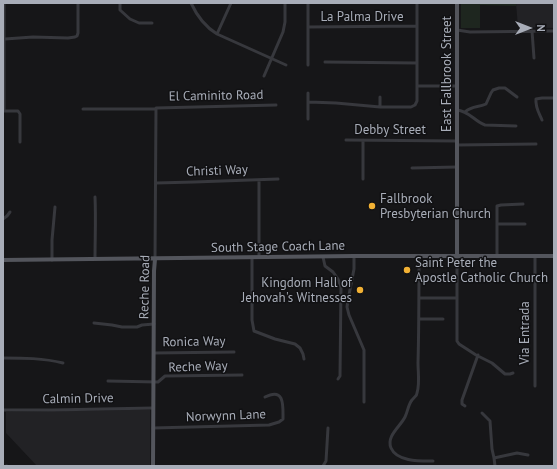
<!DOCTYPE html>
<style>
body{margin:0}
#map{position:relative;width:557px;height:469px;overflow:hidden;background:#161618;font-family:"PT Sans",sans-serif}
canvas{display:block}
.frame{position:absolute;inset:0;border:4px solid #a8adb8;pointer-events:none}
.north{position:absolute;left:509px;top:8px;width:40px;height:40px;-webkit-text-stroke:3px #111113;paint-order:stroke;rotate:90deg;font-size:11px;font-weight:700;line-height:16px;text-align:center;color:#a8adb8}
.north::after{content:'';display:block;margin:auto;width:14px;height:18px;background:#a8adb8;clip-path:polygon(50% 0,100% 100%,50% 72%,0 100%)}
</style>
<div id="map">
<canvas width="557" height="469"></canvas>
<div class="frame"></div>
<div class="north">N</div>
</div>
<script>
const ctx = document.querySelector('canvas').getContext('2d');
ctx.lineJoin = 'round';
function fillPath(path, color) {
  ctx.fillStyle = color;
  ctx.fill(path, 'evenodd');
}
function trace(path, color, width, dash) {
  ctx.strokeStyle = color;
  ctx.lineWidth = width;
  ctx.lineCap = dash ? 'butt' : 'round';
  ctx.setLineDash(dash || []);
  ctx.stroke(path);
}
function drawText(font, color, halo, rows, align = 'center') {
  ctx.font = font + ' "PT Sans",sans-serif';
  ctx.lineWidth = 3;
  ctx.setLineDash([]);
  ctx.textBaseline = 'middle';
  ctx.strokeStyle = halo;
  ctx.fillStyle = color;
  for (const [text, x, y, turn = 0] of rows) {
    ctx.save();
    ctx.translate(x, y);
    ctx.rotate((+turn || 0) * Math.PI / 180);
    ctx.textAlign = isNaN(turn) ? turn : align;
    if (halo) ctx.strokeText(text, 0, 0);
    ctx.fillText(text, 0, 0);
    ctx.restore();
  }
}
const built = new Path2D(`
 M516,3H554V28L518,27Z
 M124,410H150V466H37L6,433V412Z`);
const green = new Path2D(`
 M461,3H516V6L480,5V28H461Z`);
const minor = new Path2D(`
 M4,3V111
 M120,3V10L130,19L139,23H152
 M191,3C197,16 204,26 217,34L286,65
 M308,3V65
 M308,27L417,26
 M457,30L470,32L554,31
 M532,31L534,58
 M217,34L231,3
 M5,39L33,37L68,38L75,37L77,36L78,33V3
 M325,62L417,63
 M264,76L283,32L285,22V3
 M418,86H457
 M308,93V119
 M309,102L336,103L380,107H411L415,105L417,101V3
 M380,107V97
 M83,109H156
 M457,110C469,111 474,121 485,125L516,126
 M3,111H18L20,114V142
 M465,112C473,105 478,108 486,104L491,93L493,90L499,88H505L517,97
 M542,120C539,113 535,107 536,99L542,98H554
 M346,140L457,141
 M457,145L536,144
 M412,168L457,167
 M363,179V140
 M259,180V257
 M156,183L194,182L278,179
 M3,219L7,216L10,212
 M497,224H525
 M354,256V269L348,300L347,307L349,315L364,350V402
 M419,256C419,292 419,327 418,363C418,373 420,383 417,393C417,396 414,397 412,400C408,405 408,411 405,417C400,427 386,436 391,448C397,462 421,461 433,461
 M457,256V341L459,344L476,355L492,363L505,374H510L513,373
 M497,256V206L501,205L523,204
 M252,257V320L254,331L275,339L295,344L300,348L303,354L304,359
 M323,257L325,266L333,272L338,279L341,287L340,376L338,379
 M95,259C95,238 96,218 95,197
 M155,259L156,108L276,105
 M52,260V240L55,207
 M419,298H457
 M419,319H443
 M94,323L112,325L122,327H137L142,325L154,324
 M154,353L234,352
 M3,358C23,358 43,358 63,363
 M108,381L157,382H158L165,376L242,375
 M535,386V256
 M465,406L462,404V400L478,355
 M3,410H52L153,408
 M482,413L490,421L492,449L494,458
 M153,428L269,425L279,422L283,419C283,406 285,387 265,397
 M6,466H7
 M323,466L326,461L328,428
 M495,466L494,458L517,453L528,455`);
const major = new Path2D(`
 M457,3V256
 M3,260L354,256H554
 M153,466L154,271L155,259`);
const markers = [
 [372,206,4,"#f2b134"],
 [407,270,4,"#f2b134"],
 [360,290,4,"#f2b134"]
];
const streetNames = [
 ["La Palma Drive",362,17],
 ["East Fallbrook Street",447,74,-90],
 ["El Caminito Road",216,96,-1],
 ["Debby Street",390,130],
 ["Christi Way",217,171,-2],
 ["South Stage Coach Lane",278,247,-1],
 ["Reche Road",145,287,-89],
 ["Via Entrada",525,333,-90],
 ["Ronica Way",194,342,-1],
 ["Reche Way",198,367,-2],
 ["Calmin Drive",78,399,-1],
 ["Norwynn Lane",226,416,-2]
];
const poiNames = [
 ["Fallbrook",380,199],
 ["Presbyterian Church",380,214],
 ["Saint Peter the",415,263],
 ["Apostle Catholic Church",415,278],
 ["Kingdom Hall of",352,283,"right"],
 ["Jehovah's Witnesses",352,298,"right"]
];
fillPath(built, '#222225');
fillPath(green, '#1e261f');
trace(minor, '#37383d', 3);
trace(major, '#53555c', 4);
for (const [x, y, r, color] of markers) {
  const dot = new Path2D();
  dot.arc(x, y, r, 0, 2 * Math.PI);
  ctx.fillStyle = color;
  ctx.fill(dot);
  trace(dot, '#111113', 1.5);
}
drawText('13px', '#a8adb8', '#111113', streetNames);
drawText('13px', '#a8adb8', '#111113', poiNames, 'left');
</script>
